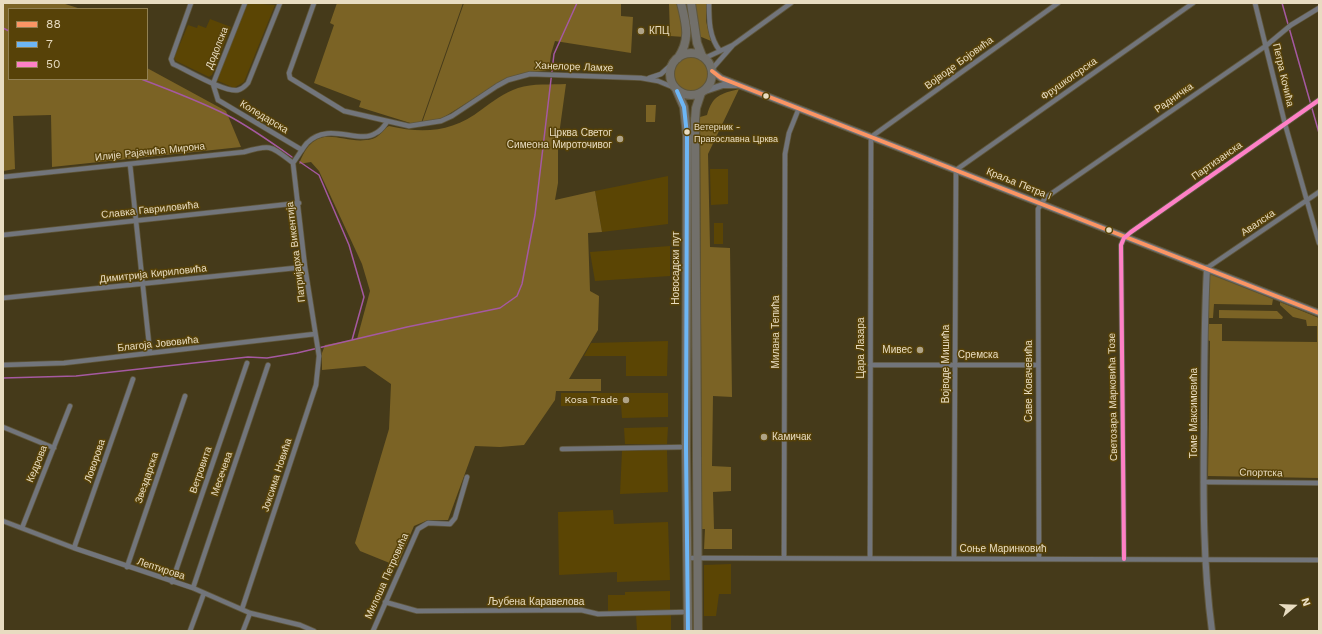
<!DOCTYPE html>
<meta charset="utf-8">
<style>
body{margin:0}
#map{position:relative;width:1322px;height:634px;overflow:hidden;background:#453a1a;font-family:"Work Sans",sans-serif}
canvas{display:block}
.frame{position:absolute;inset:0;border:4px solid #e8dcc1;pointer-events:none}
.legend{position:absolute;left:8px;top:8px;width:140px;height:72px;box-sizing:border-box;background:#574208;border:1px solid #918052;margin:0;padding:5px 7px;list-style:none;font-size:12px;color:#e8dcc1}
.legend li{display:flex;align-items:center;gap:8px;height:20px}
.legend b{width:20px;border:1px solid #918052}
.north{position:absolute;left:1274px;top:586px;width:40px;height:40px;-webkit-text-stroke:3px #574208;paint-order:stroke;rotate:71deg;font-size:11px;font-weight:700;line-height:16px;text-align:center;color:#e8dcc1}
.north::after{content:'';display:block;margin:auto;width:14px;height:18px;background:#e8dcc1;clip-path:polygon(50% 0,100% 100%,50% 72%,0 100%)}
</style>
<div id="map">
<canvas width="1322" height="634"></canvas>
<div class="frame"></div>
<ul class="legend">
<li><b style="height:5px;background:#fb9564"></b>88</li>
<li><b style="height:5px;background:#6db6f5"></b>7</li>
<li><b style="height:5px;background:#ff80c5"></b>50</li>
</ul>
<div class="north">N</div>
</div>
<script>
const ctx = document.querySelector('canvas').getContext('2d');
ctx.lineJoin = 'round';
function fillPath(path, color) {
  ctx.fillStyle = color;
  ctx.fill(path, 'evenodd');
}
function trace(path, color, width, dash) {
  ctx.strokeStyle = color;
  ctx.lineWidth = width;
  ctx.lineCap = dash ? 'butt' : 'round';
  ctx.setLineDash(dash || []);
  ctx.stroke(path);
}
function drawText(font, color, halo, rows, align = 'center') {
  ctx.font = font + ' "Work Sans",sans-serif';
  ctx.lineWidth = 3;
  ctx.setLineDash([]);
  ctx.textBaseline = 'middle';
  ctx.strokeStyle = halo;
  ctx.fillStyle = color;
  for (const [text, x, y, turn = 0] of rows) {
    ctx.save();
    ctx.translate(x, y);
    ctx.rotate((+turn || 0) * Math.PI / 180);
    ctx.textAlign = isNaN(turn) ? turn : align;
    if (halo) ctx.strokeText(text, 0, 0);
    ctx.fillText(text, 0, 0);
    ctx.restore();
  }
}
const built = new Path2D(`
 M248,3L275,5L244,82L234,88L216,80Z
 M210,19L231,27L212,75L209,77L176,61L174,58L188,25L197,28L198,25L206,28Z
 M710,169H728V204L711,205Z
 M668,176V224L602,232L595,191Z
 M714,223H723V244H714Z
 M670,246V276L595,281L590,252Z
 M668,341L667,376H626V356H584L591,343Z
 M561,393H668V417L622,418L621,405L561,406Z
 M668,427L667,444H625L624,428Z
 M667,450L668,492L620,494L622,451Z
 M613,510L614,524L668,522L670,580L617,582V572L559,575L558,512Z
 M731,564V594H719L716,616H704V565Z
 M670,591V610L608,611V595H625V592Z
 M671,614V631H637L636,615Z`);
const green = new Path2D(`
 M3,3H62L81,9H9V79H147V68L226,111L241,147L52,167L51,115L13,116L15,169L3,171Z
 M337,3H463L420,126L359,107L361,101L314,83L334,25L330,23Z
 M464,3H621V16L633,17L631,53L555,41L551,54L549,70L520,74L505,79L441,119L422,123Z
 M669,3H679L684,37L670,36Z
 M693,3H706V21L711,41L699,36Z
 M674 74a17 17 0 1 1 34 0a17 17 0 1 1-34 0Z
 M566,84L558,142V183L555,200L595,191L602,232L588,233L590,291L599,296L598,330L569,379H601V391H556L555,400L524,445L500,447L475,446L448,520H428L414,526L397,566L360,551L355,543L389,429L391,384L365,366L322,370V353L325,345L357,339L370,291L362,264L319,171L311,162L299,164C317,117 342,147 372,139C380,137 383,129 389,126C423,134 453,132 481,110C493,101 504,93 518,88C533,83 551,85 566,84Z
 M739,89L708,154L710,247L730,248L732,397L713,396L712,466L731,467V491L713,492L714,529H732V549H704L705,529H702L700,117L707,115C713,95 720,94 739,89Z
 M646,105H656L655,122H646Z
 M1210,274L1273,299L1272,305L1214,304L1213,318H1207Z
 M1280,302L1319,318V478L1208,476L1210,341L1207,340V324H1222V341L1317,342V326H1307L1306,320L1293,317L1280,305Z
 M1219,310L1277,311L1283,317L1282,319L1219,318Z`);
const stream = new Path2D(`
 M1282,3L1319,133
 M3,28L9,31
 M141,79C170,90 199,101 227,115C250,127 271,142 292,157
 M300,162L319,175L349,245L364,297L352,340
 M3,378L76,376L248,357L267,358L297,353L407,327L500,308L517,296L522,284L535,215L554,54L577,3`);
const minor = new Path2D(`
 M191,3L171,59L173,64C187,70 225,93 238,90C243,89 245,86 248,83L280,3
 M314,3L289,73L290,78L344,111L409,126L441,121L452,116L497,86L508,80L530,74L641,78L658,81L675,88
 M709,3C709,20 709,37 720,51
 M1255,3L1285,124L1319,243
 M705,58L733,45L791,3
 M712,69L733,45
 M649,78L661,74L672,64
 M218,100L213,84L245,3
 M218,100L302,150
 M130,164L150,353
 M3,177L244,152C272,144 271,146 293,163
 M3,235L299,203
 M1207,268L1319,192
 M3,298L305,267
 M3,365L64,363L315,334
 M870,365H1038
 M3,427L54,448
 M562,449L686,447
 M1203,482L1319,483
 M3,521L74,548L193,588L250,613L300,625L314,631
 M22,528L70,406
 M74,548L133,379
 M687,558L1319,560
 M784,558L785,154L789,133L799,108
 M870,558L871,137L1058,3
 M954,558L956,170L1193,3
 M1039,559L1038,209L1045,198L1267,45L1291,25L1319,8
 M1124,559L1121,245L1124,238L1131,232L1319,100
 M127,567L185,396
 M172,582L247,363
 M193,588L268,365
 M385,602L417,611L581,610L598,614L687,612
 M242,609L316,385L319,356L305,267L293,163C298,156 302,149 307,143C329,121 359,145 376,133C381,131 384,126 387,122
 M190,631L204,593
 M243,631L250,613
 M373,631L418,529L428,523L450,524L455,518L467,477`);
const tertiary = new Path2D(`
 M712,71L721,78L1319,313
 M705,91L723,85H736
 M1207,268C1204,322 1204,375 1204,429C1203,496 1203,564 1212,631`);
const primary = new Path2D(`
 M691,3L697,43L702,56
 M670 74a21 21 0 1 1 42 0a21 21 0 1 1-42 0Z
 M678,58C691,39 686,24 681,3
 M677,91L684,107L687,135L686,447L688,631
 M698,631L695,120L696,108L701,93`);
const bus1 = new Path2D(`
 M712,71L721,78L1319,313`);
const bus2 = new Path2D(`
 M677,91L684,107L687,135L686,447L688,631`);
const bus3 = new Path2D(`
 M1124,559L1121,245L1124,238L1131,232L1319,100`);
const markers = [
 [641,31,4,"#afa387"],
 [766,96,3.5,"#e8dcc1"],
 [687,132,3.5,"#e8dcc1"],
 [620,139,4,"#afa387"],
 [1109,230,3.5,"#e8dcc1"],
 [920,350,4,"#afa387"],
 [626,400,4,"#afa387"],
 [764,437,4,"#afa387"]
];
const busNames = [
 ["Ветерник -",694,127],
 ["Православна Црква",694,139]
];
const poiNames = [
 ["КПЦ",649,31,"left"],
 ["Црква Светог",612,133],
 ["Симеона Мироточивог",612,145],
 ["Мивес",912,350],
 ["Kosa Trade",618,400],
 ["Камичак",772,437,"left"]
];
const streetNames = [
 ["Додолска",217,48,-68],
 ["Војводе Бојовића",959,63,-36],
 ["Ханелоре Ламхе",574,67,2],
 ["Петра Кочића",1283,75,77],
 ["Фрушкогорска",1069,79,-35],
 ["Радничка",1174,98,-35],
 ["Коледарска",264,117,31],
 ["Илије Рајачића Мирона",150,152,-6],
 ["Партизанска",1217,161,-35],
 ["Краља Петра I",1019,184,22],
 ["Славка Гавриловића",150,210,-6],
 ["Авалска",1258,223,-34],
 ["Патријарха Викентија",296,252,-97],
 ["Новосадски пут",676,268,-90],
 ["Димитрија Кириловића",153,274,-6],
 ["Милана Тепића",776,332,-90],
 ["Благоја Јововића",158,344,-6],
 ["Цара Лазара",861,348,-90],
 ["Сремска",978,355],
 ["Војводе Мишића",946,364,-90],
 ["Саве Ковачевића",1029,381,-90],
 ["Светозара Марковића Тозе",1113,397,-91],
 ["Томе Максимовића",1194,413,-90],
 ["Ловорова",95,461,-71],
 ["Кедрова",37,464,-68],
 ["Ветровита",201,470,-71],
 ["Спортска",1261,473,1],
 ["Месечева",222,474,-71],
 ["Јоксима Новића",277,475,-72],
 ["Звездарска",147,478,-71],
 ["Соње Маринковић",1003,549],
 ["Лептирова",161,569,18],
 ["Милоша Петровића",387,576,-66],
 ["Љубена Каравелова",536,602]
];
fillPath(built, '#5b4504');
fillPath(green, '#7b6325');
trace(stream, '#a559a1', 1.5);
trace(minor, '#5f563b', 6);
trace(tertiary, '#5f563b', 8);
trace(primary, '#5f563b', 10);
trace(minor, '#72757b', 4.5);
trace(tertiary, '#72757b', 6);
trace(primary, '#72706b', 8);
trace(bus1, '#fb9564', 4);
trace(bus2, '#6db6f5', 4);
trace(bus3, '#ff80c5', 4);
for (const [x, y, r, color] of markers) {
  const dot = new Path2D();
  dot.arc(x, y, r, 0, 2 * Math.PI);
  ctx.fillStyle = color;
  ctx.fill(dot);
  trace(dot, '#574208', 1.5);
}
drawText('9px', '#e8dcc1', '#574208', busNames, 'left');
drawText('10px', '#e8dcc1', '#574208', poiNames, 'right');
drawText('10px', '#e8dcc1', '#574208', streetNames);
</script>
